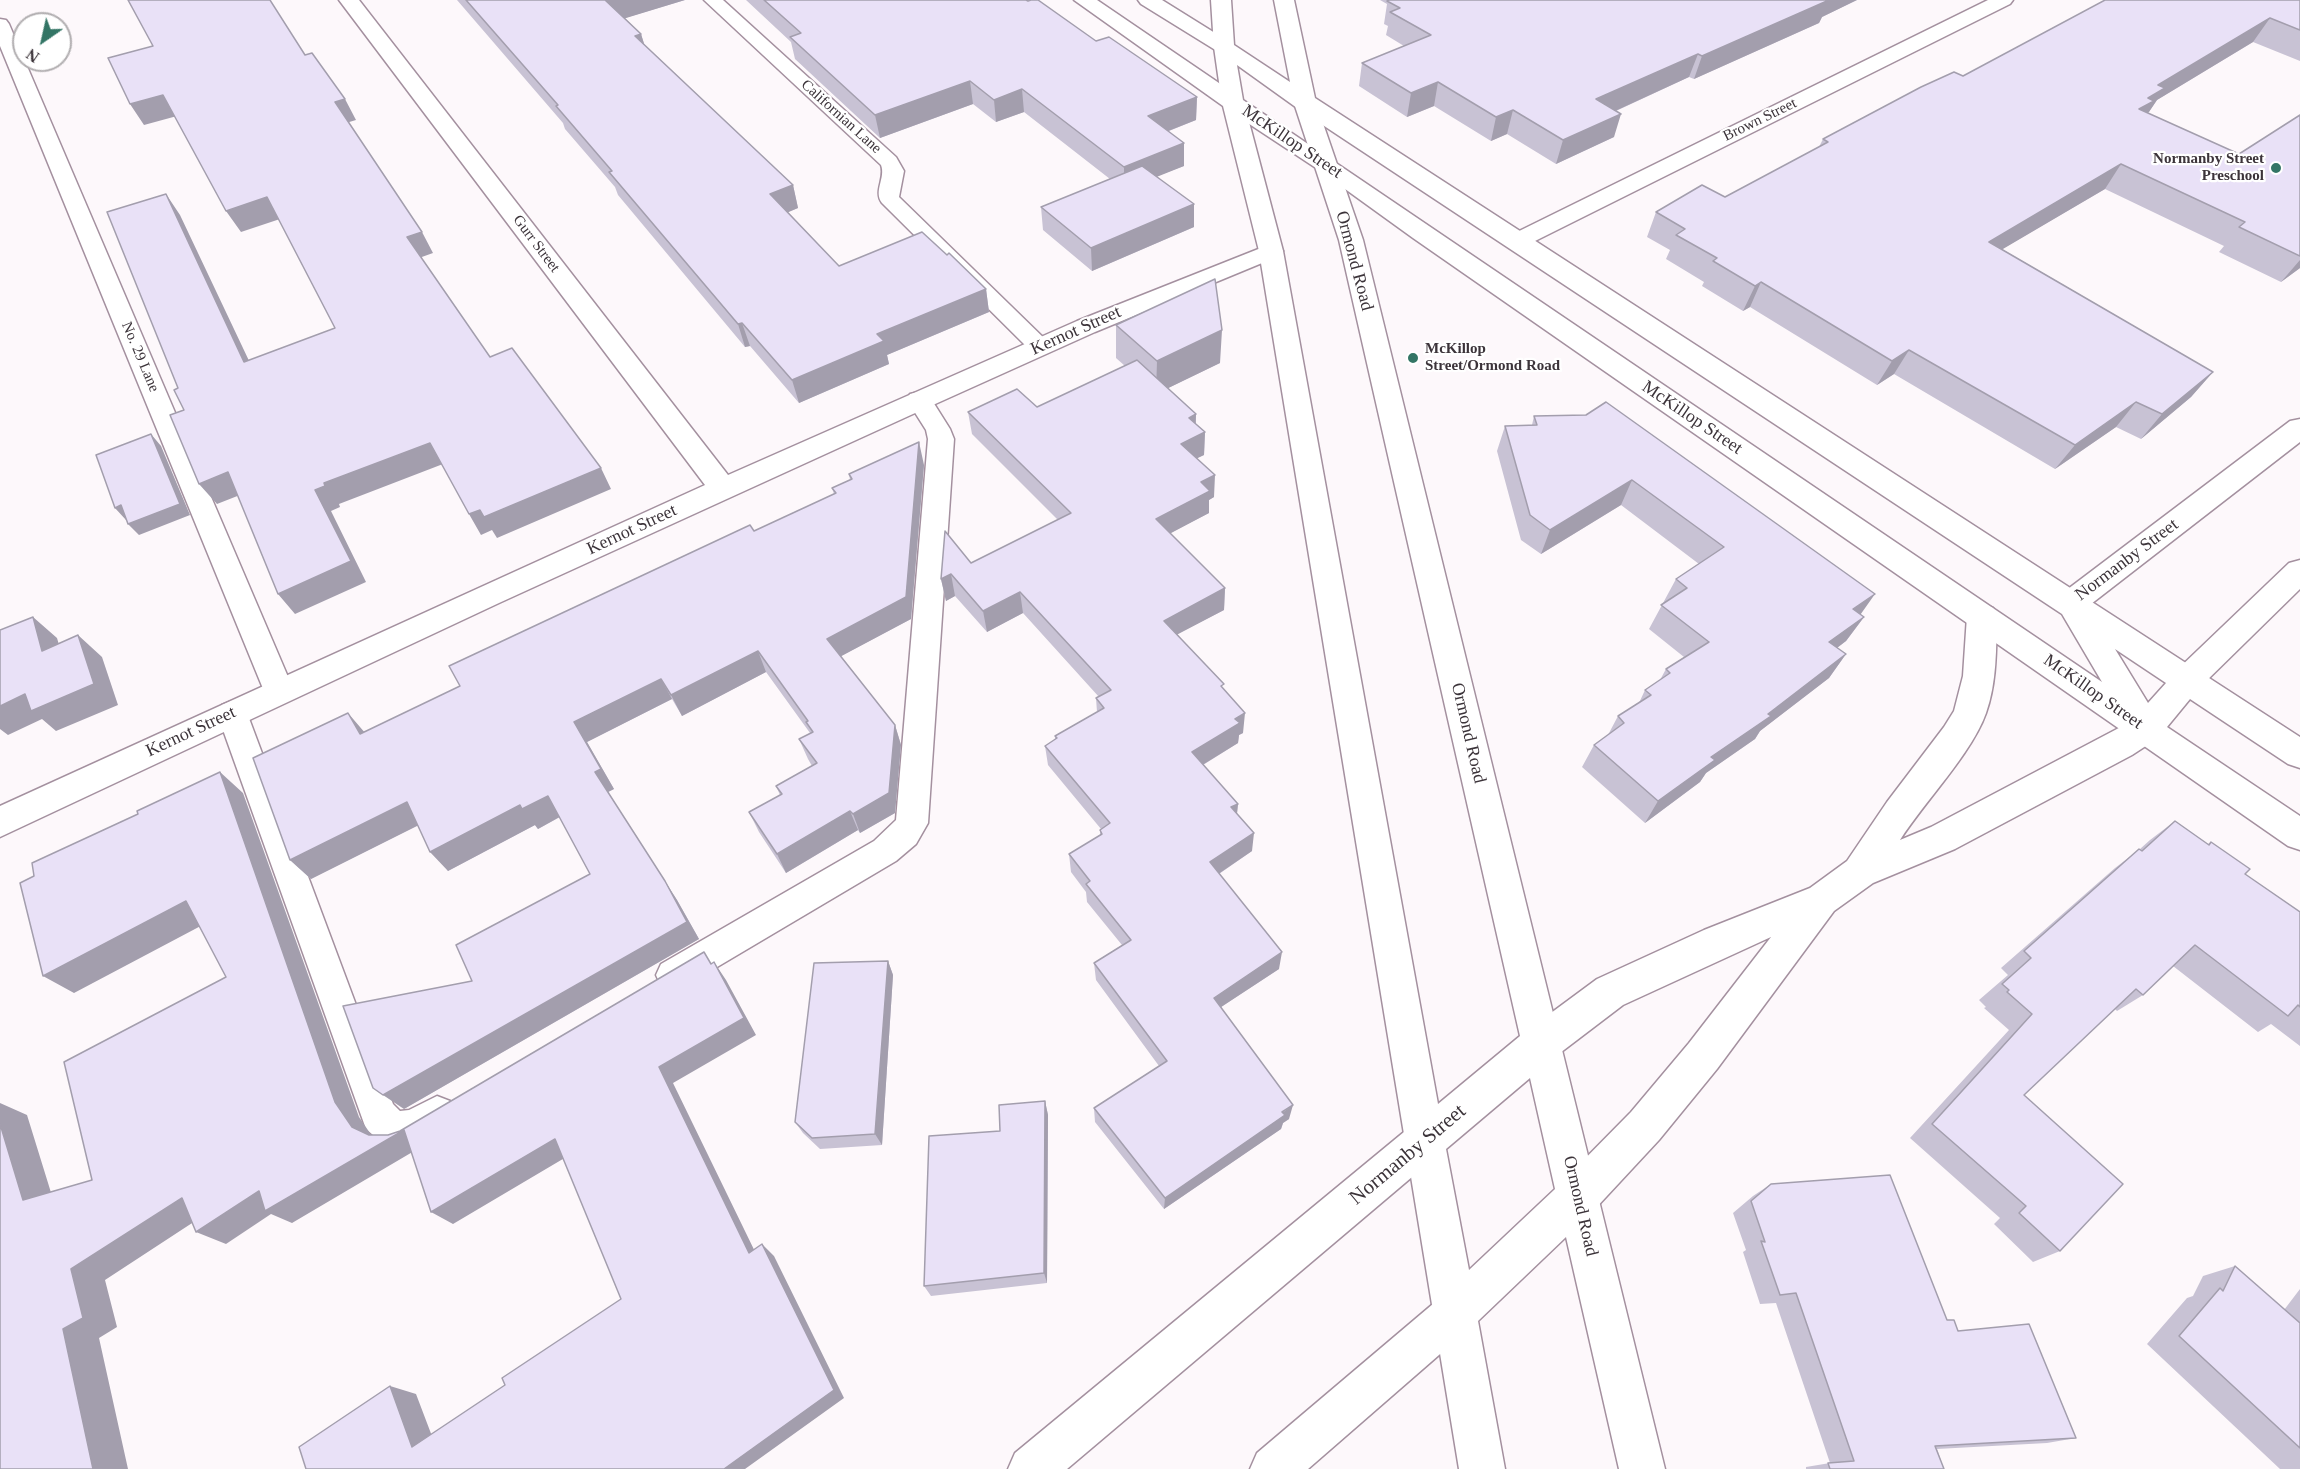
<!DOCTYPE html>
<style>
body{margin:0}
#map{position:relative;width:2300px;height:1469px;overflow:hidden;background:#fdf8fb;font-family:Georgia,serif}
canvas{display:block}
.north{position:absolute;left:12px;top:12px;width:60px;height:60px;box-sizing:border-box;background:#fff;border:2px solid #b1aeb0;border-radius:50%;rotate:214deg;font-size:16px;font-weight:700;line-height:24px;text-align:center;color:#3c343a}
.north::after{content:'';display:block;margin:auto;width:21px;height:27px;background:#337565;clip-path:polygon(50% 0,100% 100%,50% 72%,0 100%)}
</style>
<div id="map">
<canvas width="2300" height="1469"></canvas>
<div class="north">N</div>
</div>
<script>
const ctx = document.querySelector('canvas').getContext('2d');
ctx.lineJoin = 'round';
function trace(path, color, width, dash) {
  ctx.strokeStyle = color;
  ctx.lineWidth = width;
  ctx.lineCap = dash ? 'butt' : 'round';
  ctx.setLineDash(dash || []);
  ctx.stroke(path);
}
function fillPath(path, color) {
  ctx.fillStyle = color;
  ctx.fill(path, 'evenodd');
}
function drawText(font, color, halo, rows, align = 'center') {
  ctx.font = font + ' Georgia,serif';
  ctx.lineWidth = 4.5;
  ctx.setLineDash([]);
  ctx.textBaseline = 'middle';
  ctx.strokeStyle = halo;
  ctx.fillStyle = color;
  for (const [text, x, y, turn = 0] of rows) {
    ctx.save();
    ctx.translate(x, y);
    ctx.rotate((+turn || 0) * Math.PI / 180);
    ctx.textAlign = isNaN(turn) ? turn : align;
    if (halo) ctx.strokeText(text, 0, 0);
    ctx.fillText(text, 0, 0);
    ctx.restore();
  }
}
const lane = new Path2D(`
 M704,0H723L896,157L904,171L899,197L1048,342L1052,347L1048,352L1040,355L1032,352L882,203C873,191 886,178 881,165Z
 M0,19L6,20L9,24L294,691L289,699L279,703L269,699L264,691L0,46Z
 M919,392L928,394L950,429L954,439L928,823L916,844L896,861L685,986L673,991L661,986L656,975L661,964L874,841L896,820L928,439L926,430L907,400L910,394Z
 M232,701L242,705L247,713L393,1104L400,1111L409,1110L437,1096L450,1101L455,1114L450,1127L407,1147L393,1146L380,1141L366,1129L217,713L222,705Z`);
const street = new Path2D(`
 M339,0H359L728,475L1077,321L1271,244L1279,246L1283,251L1279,256L1095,332L913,414L499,603L0,837V806L705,485Z
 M1988,0H2013L2010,4L1525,246L1517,248L1509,246L1505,241L1509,236Z
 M2300,419V442L2082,611L2071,615L2060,611L2056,603L2060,595L2290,421Z
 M2300,560V589L2198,689L2187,693L2176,689L2171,680L2176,671L2289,563Z
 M1982,604L1993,608L1997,616C1996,648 1997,682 1986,713C1972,753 1925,801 1900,840L1931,827L2134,720L2146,716L2158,720L2162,729L2158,738L2132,755L1955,849L1873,883L1834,911L1717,1069L1659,1140L1593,1211L1578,1217L1563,1211L1557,1196L1563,1181L1631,1112L1689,1043L1771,937L1623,1005L1556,1056L1542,1062L1528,1056L1523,1043L1528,1030L1597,979L1704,930L1810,888L1847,861L1887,802L1944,727L1954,711L1963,676L1967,616L1971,608Z
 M1424,1121L1438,1127L1444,1141L1438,1155L1067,1469H1008L1015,1453L1410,1127Z
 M1455,1291L1470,1298L1477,1313L1470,1328L1308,1469H1250L1257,1453L1440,1298Z`);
const secondary = new Path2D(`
 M1074,0H1097L1241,98L1244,103L1283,251L1438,1104L1520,1036L1339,240L1294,103L1297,98L1305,97L1313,98L1316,103L1363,240L1665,1469H1619L1566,1237L1478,1321L1505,1469H1459L1259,251L1223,106ZM1530,1078L1555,1189L1469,1270L1446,1149Z
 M1138,0H1162L1231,43L1234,47L1231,51H1217L1141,4Z`);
const highway = new Path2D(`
 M1211,0H1231L1234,45L1290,82L1274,0H1294L1315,98L2300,737V768L2288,764L2190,699L2167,727L2300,816V850L2288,846L1413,238L1316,168L1225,108L1222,103L1214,47ZM1237,65L1297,108L2062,614L2102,682L1243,100ZM2115,649L2166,683L2148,703Z`);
const wall = new Path2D(`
 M457,0H685L625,18L641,34L644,44L793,185L798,208L788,212L839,266L947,255L986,289L989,312L887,355L889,364L799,403L750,346L745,347L618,195L615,187L565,129L563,123Z
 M746,0H1026L1096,41L1197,97L1196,120L1169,131L1184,166L1157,176L1194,227L1092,271L1043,230L1041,207L1110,179L1024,112L996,122L973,104L880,138L795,59L791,42Z
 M1380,0H1857L1822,17L1819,23L1694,79L1689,77L1616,111L1614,137L1556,164L1507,134L1491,141L1434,106L1407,117L1359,86L1362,63L1404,46L1386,35L1388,26L1384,24L1387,4Z
 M2300,0V61L2253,42L2157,100L2148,113L2239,154L2300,115V268L2281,282L2219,252L2224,246L2105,189L2002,249L2213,372L2191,397L2141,439L2116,427L2055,469L1894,374L1877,385L1750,307L1743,311L1702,286L1704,282L1666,259L1670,250L1647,237L1656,212L1725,197L1819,147L1823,139L1963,76Z
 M1116,325L1220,363L1168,388L1196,414V424L1205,432L1204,455L1197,458L1214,497L1209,500V513L1170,533L1225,588L1224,610L1177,634L1224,690L1243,733L1239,735L1238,743L1203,765L1238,804L1237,813L1252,851L1219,874L1279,969L1221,1007L1289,1119L1283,1123L1281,1129L1164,1209L1095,1122L1094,1108L1159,1066L1096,980L1094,963L1122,945L1087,902L1086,892L1071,872L1069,854L1100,835V830L1101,829L1048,765L1045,746L1055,740V736L1097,712L1096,698L1099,697L1023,613L987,632L955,596L946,601L941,579L1058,520L972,434L968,412L1037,407L1125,366L1116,358Z
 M1534,416L1864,617L1846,641L1837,648L1846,654L1829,678L1760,731L1755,739L1706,773L1700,782L1645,823L1582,767L1594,745L1608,735L1618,716L1639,703L1645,690L1660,680L1666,669L1684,657L1649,629L1676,579L1699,564L1621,505L1541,554L1521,540L1497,451L1505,426L1532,425Z
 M924,465L911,619L841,656L895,725L901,745L895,813L860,833L858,830L786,873L759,832L749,812L780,795L776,786L812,766L808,759L799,739L810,733L766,672L682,716L672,699L587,742L614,789L608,792L677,900L699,939L404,1109L472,981L590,874L560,817L538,829L535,825L448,871L418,825L311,879L290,860L365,732L460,686L754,531L834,494L832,488L850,480L849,474Z
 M2175,821L2208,844L2211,842L2245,874L2300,912V1046L2271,1024L2258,1032L2173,966L2143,995L2117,1011L2115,1009L2024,1095L2060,1251L2033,1262L1994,1224L2000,1218L1910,1138L2009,1030L1984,1008L1986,1007L1979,1000L2008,975L2001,968L2115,868L2140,849L2150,840Z
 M888,961L893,975L882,1145L820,1149L803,1133L795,1122Z
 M1045,1101L1048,1115L1047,1283L931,1296L924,1286L1000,1131Z
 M1771,1184L1947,1320L2076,1438L2047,1443L1937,1449L1944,1469H1806V1467L1830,1463L1776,1303L1760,1304L1743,1252L1746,1250L1733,1213L1753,1196Z
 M2235,1266L2284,1310L2300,1289V1469H2280L2147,1344L2187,1298L2193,1296L2203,1276Z`);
const shadedWall = new Path2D(`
 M605,0H685L613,22Z
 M1823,0H1857L1822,17L1819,23L1694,79L1702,56Z
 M2270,18L2253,42L2157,100L2149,112L2144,115L2139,109L2158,85Z
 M641,34L648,56L635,36Z
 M1698,54L1689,77L1589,123L1596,99Z
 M970,81L973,104L880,138L875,115Z
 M1438,82L1434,106L1407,117L1411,93Z
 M1022,89L1024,112L996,122L994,100Z
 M163,95L177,116L144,125L130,104Z
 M1197,97L1196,120L1148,139V116Z
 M345,99L356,120L346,123L335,102Z
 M1513,110L1507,134L1491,141L1496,117Z
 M1621,114L1614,137L1556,164L1563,140Z
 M1184,143V166L1124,190V167Z
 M2121,164L2105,189L1974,266L1989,242Z
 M793,185L798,208L777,217L770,194Z
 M166,194L180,215L260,384L244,362Z
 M267,197L280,219L241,232L226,211Z
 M1194,204V227L1092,271L1091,248Z
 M422,232L433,253L419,258L407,237Z
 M2300,260V268L2281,282Z
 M1761,282L1750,307L1743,311L1755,286Z
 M986,289L989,312L887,355L889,364L799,403L792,380L877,334Z
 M742,323L750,346L745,347L738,324Z
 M1222,330L1220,363L1156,394L1157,361Z
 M1909,350L1894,374L1877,385L1892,361Z
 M2213,372L2191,397L2141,439L2162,414Z
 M2136,402L2116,427L2055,469L2075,445Z
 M1196,414L1195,437L1189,418Z
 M1205,432L1204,455L1181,466V444Z
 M151,434L161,446L190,515L139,535L128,524Z
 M919,442L924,465L911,619L834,660L827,639Z
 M430,443L443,464L339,504L340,507L331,511L366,582L295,614L278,594L315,490L324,483Z
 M601,468L611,489L497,538L492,530L481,535L469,514Z
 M228,472L245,493L217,504L199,484Z
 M1215,475L1214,497L1209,500V513L1156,541V519L1201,482Z
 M1632,480L1621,505L1541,554L1550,530Z
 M121,505L132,517L126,520L115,508Z
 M951,574L955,596L946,601L941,579Z
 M1225,588L1224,610L1163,642L1164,621Z
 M1020,592L1023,613L987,632L983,611Z
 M1875,594L1858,618L1853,609Z
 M33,617L57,638L67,672L42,651Z
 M1864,617L1846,641L1813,666L1829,642Z
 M78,635L102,657L118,705L56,731L42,719L8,735L0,729V706L25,694Z
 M758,651L766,672L682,716L671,695Z
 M1846,654L1829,678L1760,731L1755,739L1706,773L1700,782L1645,823L1658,801L1711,757Z
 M661,679L672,699L587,742L614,789L608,792L677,900L699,939L404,1109L383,1095L687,922L595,772L574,722Z
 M348,713L366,734H360Z
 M1245,713L1243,733L1239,735L1238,743L1191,772L1192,752L1235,719Z
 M895,725L901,745L895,813L860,833L853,814Z
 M220,772L243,793L359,1117L376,1142L352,1127L335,1102Z
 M548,796L563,815L538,829L535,825L448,871L430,852L520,805Z
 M407,802L425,822L311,879L290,860Z
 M1238,804L1236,823L1231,807Z
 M850,811L858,830L786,873L777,854Z
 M1254,833L1252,851L1208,881L1210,862Z
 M186,901L212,920L74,993L43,976Z
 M1282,952L1279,969L1212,1013L1214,998Z
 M888,961L893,975L882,1145L875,1134Z
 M714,962L726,980L756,1035L673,1083L761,1264L749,1253L659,1067Z
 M1045,1101L1048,1115L1047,1283L1044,1273Z
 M0,1103L27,1115L57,1212L23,1200L0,1124Z
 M1293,1105L1289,1119L1283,1123L1281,1129L1164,1209L1165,1198Z
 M404,1130L426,1144L292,1223L271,1214L226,1244L196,1232L259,1191Z
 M555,1139L573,1153L453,1224L431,1212Z
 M182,1198L212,1210L105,1280L117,1327L99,1338L128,1469H93L63,1329L71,1269Z
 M762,1244L774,1256L844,1398L745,1469H724Z
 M390,1386L416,1394L438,1452L412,1447Z`);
const building = new Path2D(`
 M128,0H270L305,55L312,53L345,99L335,102L422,232L407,237L490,357L512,348L601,468L484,517L480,510L469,514L430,443L324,483L325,486L315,490L351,561L278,594L228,472L199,484L170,415L184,410L174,390L178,388L107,212L166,194L244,362L335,328L267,197L226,211L163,95L130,104L108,58L153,46Z
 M466,0H605L641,34L635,36L793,185L770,194L839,266L922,232L947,255L949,253L986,289L877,334L884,341L792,380L742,323L738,324L609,172L612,171L556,106L558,105Z
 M764,0H1026L1028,1L1031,0H1038L1096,41L1109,37L1197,97L1148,116L1184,143L1124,167L1022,89L994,100L970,81L875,115L790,37L801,33Z
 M1389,0H1829L1702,56L1698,54L1596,99L1621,114L1563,140L1513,110L1496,117L1438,82L1411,93L1362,63L1431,35L1390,12L1400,8L1387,1Z
 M2105,0H2300V30L2270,18L2158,85L2165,88L2148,98L2154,101L2139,109L2239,154L2300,115V256L2239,227L2245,222L2121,164L1989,242L2213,372L2162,414L2136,402L2075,445L1909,350L1892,361L1761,282L1755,286L1713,261L1717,258L1676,235L1685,229L1656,212L1702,185L1725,197L1828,142L1823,139L1921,87L1954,72L1963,76Z
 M1142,166L1194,204L1091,248L1041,207Z
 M1215,279L1222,330L1157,361L1116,325Z
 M1137,360L1196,414L1189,418L1205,432L1181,444L1215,475L1201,482L1210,491L1156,519L1225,588L1164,621L1224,684L1221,686L1245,713L1235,719L1240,723L1192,752L1238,804L1231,807L1254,833L1210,862L1282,952L1214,998L1293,1105L1282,1112L1285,1115L1165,1198L1094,1108L1167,1061L1094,963L1131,940L1086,884L1090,881L1069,854L1102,834L1100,830L1110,823L1045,746L1057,738L1055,736L1104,708L1096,698L1111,690L1020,592L983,611L951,574L941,579L945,531L971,563L1071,513L968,412L1017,389L1037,407Z
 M1606,402L1875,594L1853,609L1864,617L1829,642L1846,654L1768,714L1771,716L1711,757L1715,760L1658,801L1594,745L1624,723L1618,716L1651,695L1645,690L1670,673L1666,669L1709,642L1661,605L1687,588L1676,579L1724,547L1632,480L1550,530L1530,515L1505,426L1537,425L1534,416L1586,415Z
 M151,434L180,504L128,524L121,505L115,508L96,455Z
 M919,442L906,597L827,639L895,725L889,793L853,814L850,811L777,854L749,812L782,794L776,786L817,763L799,739L813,732L806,722L808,721L758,651L671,695L661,679L574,722L601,769L595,772L665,881L687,922L383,1095L373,1088L343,1006L472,981L456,945L590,874L548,796L522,809L520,805L430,852L407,802L290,860L253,758L348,713L360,734L460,686L449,666L750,525L754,531L836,493L832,488L852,479L849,474Z
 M33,617L42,651L78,635L94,684L31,711L25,694L0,706V630Z
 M220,772L335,1102L352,1127L369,1135H388L400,1131L704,952L711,964L714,962L744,1018L659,1067L749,1253L762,1244L834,1390L724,1469H306L299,1447L390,1386L412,1447L505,1385L502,1378L621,1299L555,1139L431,1212L404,1130L265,1211L259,1191L196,1232L182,1198L71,1269L83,1318L63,1329L93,1469H0V1124L23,1200L92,1180L64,1062L226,977L186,901L43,976L20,883L34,876L32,863L138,814L137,811Z
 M2175,821L2209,845L2211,842L2250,869L2245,874L2300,912V1007L2298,1005L2288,1016L2195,945L2143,995L2136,989L2024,1095L2123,1184L2060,1251L2019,1213L2026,1206L1932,1124L2032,1014L2007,992L2009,990L2002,984L2031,958L2024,951L2139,849L2142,851Z
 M888,961L875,1134L812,1138L795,1122L814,963Z
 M1045,1101L1044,1273L924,1286L929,1136L1000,1131L999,1105Z
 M1890,1175L1947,1320H1954L1958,1331L2029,1324L2076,1438L1935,1446L1944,1469H1830L1828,1463L1854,1461L1796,1293L1780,1295L1761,1241L1765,1242L1751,1201L1771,1184Z
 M2235,1266L2300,1323V1448L2179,1336L2220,1288L2223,1291Z`);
const markers = [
 [2276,168,6,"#337565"],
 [1413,358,6,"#337565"]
];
const farStreetnames = [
 ["Californian Lane",841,117,42],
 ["Brown Street",1760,120,-26],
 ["Gurr Street",536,244,53],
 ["No. 29 Lane",140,357,67]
];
const farPoinames = [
 ["Normanby Street",2264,159],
 ["Preschool",2264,176],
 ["McKillop",1425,349,"left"],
 ["Street/Ormond Road",1425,366,"left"]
];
const streetNames = [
 ["McKillop Street",1292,142,34],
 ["Ormond Road",1354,261,75],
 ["Kernot Street",1076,331,-24],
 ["McKillop Street",1692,418,34],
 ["Kernot Street",632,530,-25],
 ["Normanby Street",2127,560,-37],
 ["McKillop Street",2093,692,35],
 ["Kernot Street",191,732,-25],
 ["Ormond Road",1468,733,77],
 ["Ormond Road",1580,1206,77]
];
const nearStreetnames = [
 ["Normanby Street",1408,1155,-40]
];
trace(lane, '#a4909f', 3);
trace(street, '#a4909f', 3);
trace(secondary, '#a4909f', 3);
trace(highway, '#a4909f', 3);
fillPath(lane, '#fff');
fillPath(street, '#fff');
fillPath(secondary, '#fff');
fillPath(highway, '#fff');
fillPath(wall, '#c8c2d4');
fillPath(shadedWall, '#a39ead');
fillPath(building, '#e9e1f7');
trace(building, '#a39ead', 1.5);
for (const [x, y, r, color] of markers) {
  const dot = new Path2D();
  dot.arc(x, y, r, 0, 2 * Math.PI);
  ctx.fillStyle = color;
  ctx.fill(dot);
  trace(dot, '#fff', 2);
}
drawText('15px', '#3c343a', '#fff', farStreetnames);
drawText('bold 15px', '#3c343a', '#fff', farPoinames, 'right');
drawText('18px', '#3c343a', '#fff', streetNames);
drawText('21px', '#3c343a', '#fff', nearStreetnames);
</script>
